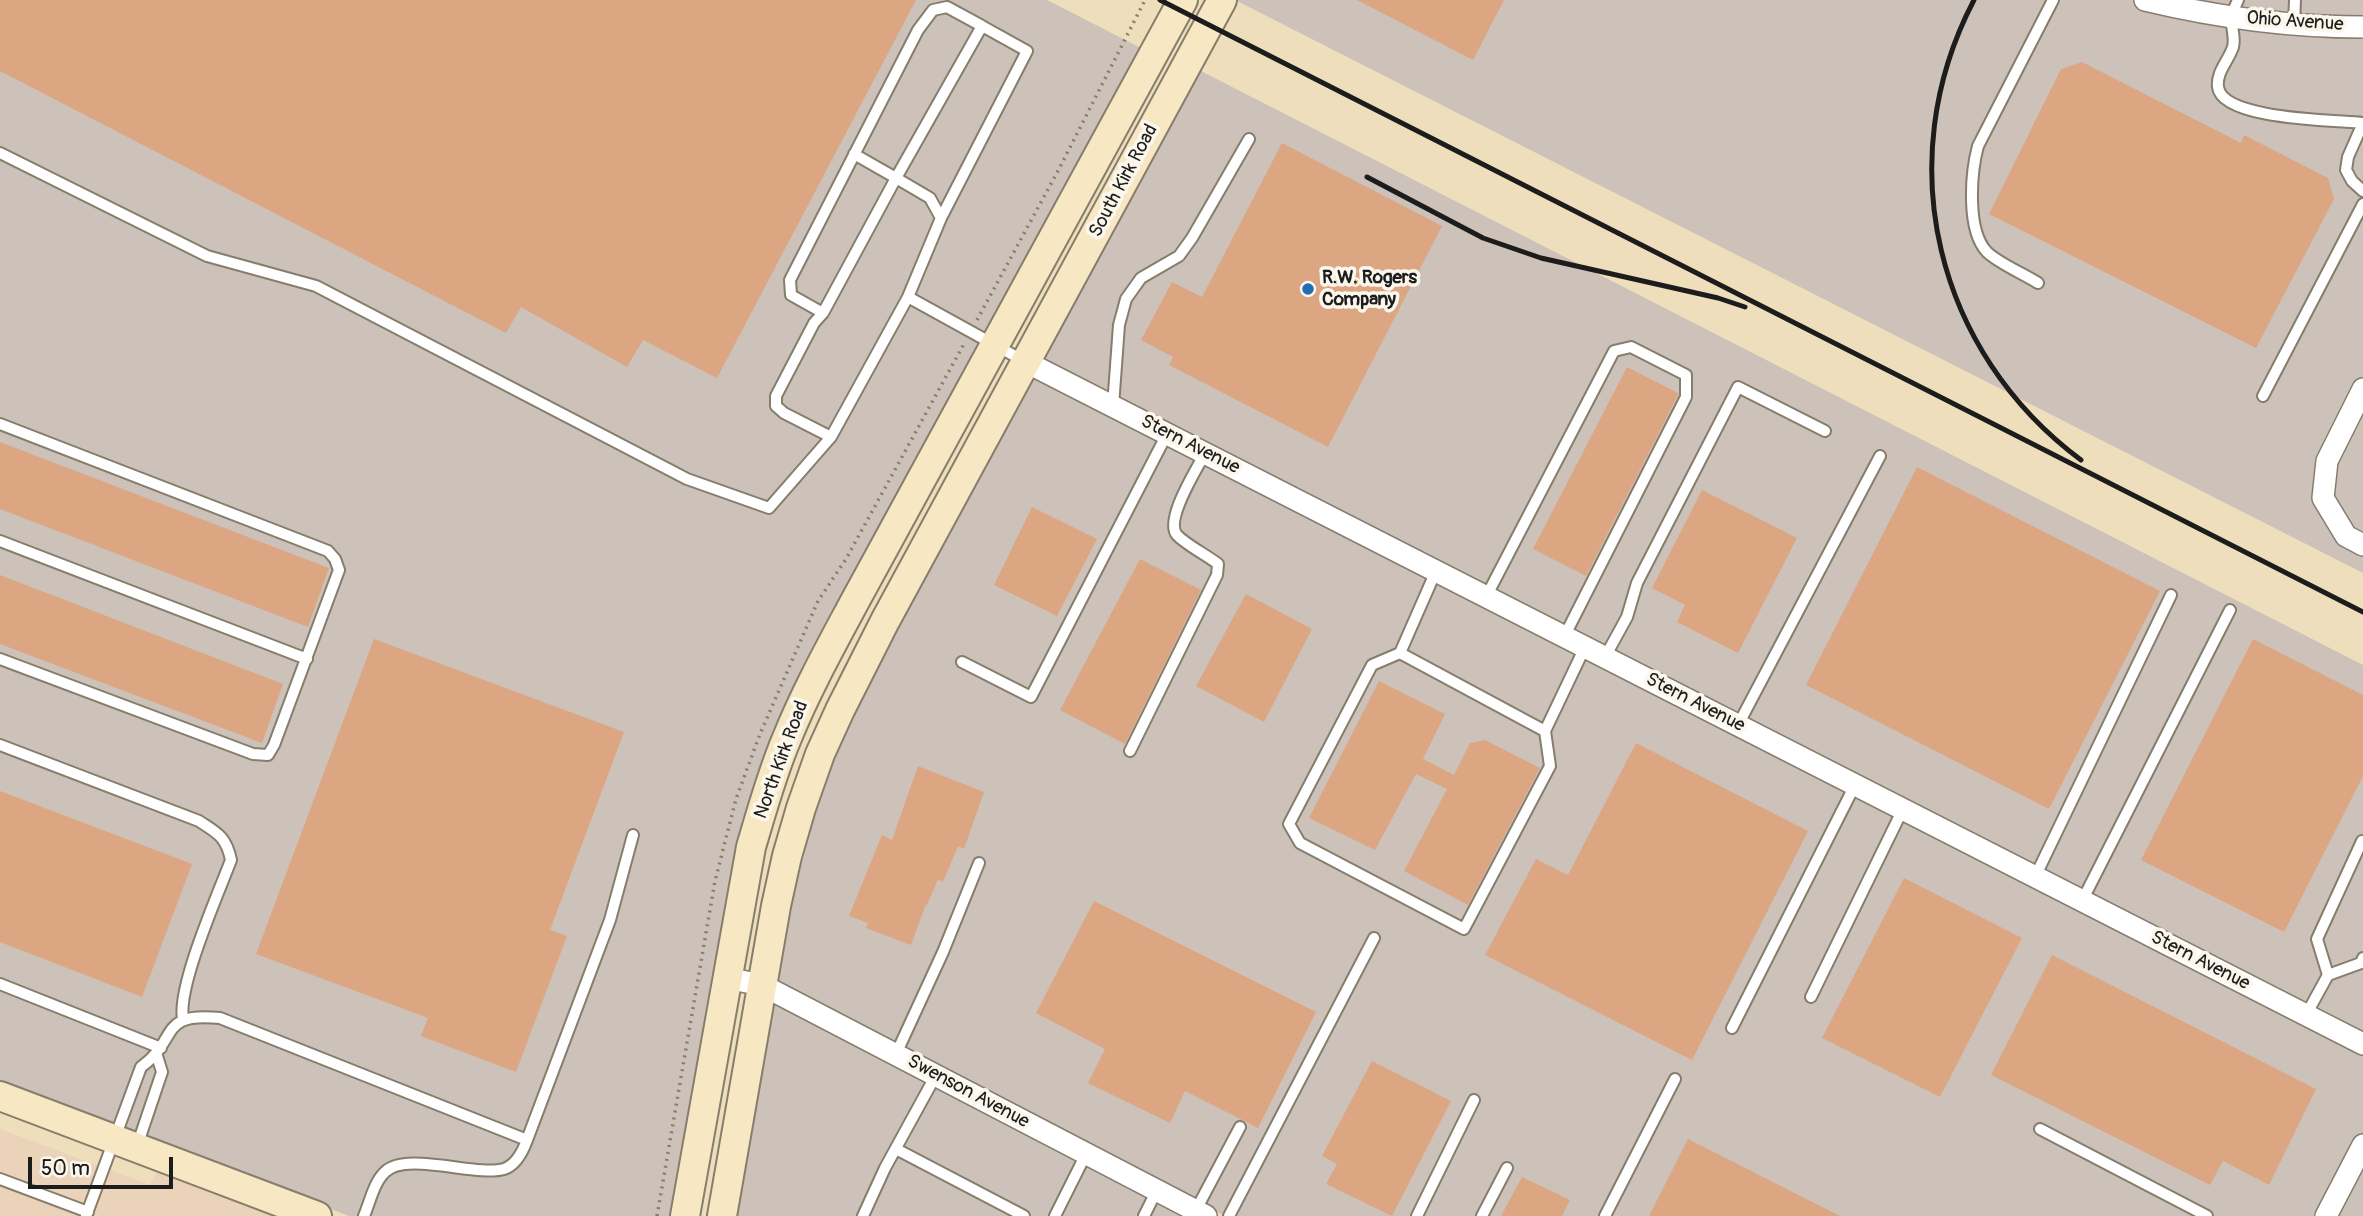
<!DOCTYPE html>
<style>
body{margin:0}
#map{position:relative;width:2363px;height:1216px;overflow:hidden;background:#efdebc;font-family:Pangolin,sans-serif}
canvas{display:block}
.scale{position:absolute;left:28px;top:1157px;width:145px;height:32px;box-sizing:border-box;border:4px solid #1c1c1c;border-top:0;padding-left:9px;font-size:21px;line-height:24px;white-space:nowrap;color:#1c1c1c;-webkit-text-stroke:5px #fbf7ec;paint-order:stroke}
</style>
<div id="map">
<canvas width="2363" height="1216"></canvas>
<div class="scale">50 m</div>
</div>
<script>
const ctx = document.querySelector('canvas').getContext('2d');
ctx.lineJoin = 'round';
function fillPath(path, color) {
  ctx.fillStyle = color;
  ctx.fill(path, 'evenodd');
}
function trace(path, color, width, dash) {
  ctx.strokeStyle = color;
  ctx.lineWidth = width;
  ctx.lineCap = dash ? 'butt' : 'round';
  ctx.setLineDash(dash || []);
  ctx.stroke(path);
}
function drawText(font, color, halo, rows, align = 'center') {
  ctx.font = font + ' Pangolin,sans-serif';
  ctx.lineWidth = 7;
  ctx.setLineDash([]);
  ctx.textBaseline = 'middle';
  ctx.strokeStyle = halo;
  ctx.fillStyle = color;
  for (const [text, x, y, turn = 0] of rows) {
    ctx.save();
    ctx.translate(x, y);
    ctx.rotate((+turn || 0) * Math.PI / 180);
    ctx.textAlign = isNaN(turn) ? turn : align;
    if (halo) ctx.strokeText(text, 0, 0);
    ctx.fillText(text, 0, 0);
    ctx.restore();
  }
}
const built = new Path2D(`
 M0,1129L150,1185L160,1168L287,1216H0Z`);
const industrial = new Path2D(`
 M0,0H1047L1143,49L810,662L673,1216H349L0,1083Z
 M1237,0H2363V573L1237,1Z
 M1197,69L2363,665V1216H1225L775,981L802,862L825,773L873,669Z
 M770,1001L1184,1216H734Z`);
const building = new Path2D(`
 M0,0H916L717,378L643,340L627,367L521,307L506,333L0,71Z
 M1357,0H1504L1473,60Z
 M2082,62L2241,143L2244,135L2328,178L2334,199L2256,348L1989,214L2061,69Z
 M1282,143L1442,226L1328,447L1169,365L1173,357L1141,340L1172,282L1202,297Z
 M1627,367L1678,393V395L1586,576L1533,549Z
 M0,442L329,568L308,627L0,509Z
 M1917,467L2160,591L2049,809L1806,685Z
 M1702,490L1797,538L1738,653L1677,622L1685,605L1652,588Z
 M1032,507L1097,539L1057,616L994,585Z
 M1140,559L1201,590L1125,744L1060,710Z
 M0,575L283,684L262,743L0,644Z
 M1246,594L1312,629L1264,722L1196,686Z
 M374,639L624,732L550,930L567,936L516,1072L421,1036L428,1018L256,954Z
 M2253,639L2363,695V776L2284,932L2141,860Z
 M1379,681L1445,714L1423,759L1454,775L1470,743L1485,740L1540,768L1468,905L1404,871L1447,789L1416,774L1375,850L1309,818Z
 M1636,743L1808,831L1692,1060L1485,955L1536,859L1568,875Z
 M918,766L984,792L964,849L958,846L943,882L938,879L927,905L926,904L911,945L866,928L868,923L849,916L882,835L892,840Z
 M0,791L192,864L142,997L0,942Z
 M1904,878L2022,938L1940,1097L1822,1038Z
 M1094,901L1316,1012L1258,1128L1185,1091L1170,1123L1088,1083L1105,1049L1036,1013Z
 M2052,955L2316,1089L2269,1185L2223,1161L2210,1185L1991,1075Z
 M1372,1061L1451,1101L1392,1216L1326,1184L1337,1164L1322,1156Z
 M1688,1139L1840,1216H1649Z
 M1522,1177L1570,1200L1562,1216H1501Z`);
const path = new Path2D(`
 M977,320L1059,169L1145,0
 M657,1216L715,881L736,799L760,734L818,601L846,559L965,342`);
const lane = new Path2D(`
 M2238,0C2236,5 2233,10 2232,15C2230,26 2236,36 2233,47C2229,60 2216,72 2218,87C2222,120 2336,120 2363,123
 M2294,24L2295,0
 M2363,123L2348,157L2346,170L2352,181L2363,191
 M0,153L207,256L316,286L687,479L769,508L831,437L908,297L1024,361
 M941,218L1027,51L982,26
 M2038,283C2024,274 1998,263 1987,252C1966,230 1971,172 1978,146L2053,0
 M823,313L896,178L854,154
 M2263,396L2363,204
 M1113,406L1119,325L1126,299L1141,278L1179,256L1192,238L1249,139
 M0,424L328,551L335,559L339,570L274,745L268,755L253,754L0,659
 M831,437L784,413L776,406V396L814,323L823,313L791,295L790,280L918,30L933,10L947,7L982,26L896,178L930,198L941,218L908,297
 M0,541L307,659
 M1436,571L1400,653L1545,731L1585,647
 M1486,597L1614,351L1631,347L1686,375V397L1564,637
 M1400,653L1372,665L1289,824L1300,843L1464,929L1550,766L1545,731
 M1605,657L1627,617L1637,583L1738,387L1825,431
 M962,662L1031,697L1167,434
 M1738,725L1880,456
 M0,745L199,821C217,833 226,836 231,860C218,894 177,987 183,1019
 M1130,751L1217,575L1218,564C1208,556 1185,544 1177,535C1164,520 1197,469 1205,453
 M2035,877L2171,595
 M2082,901L2230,610
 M2328,975L2317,939L2362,841
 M0,984L161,1048
 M1811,997L1903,809
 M2306,1015L2328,975L2361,963L2363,958
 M1732,1028L1855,785
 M896,1054L943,952L979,863
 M2040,1129L2207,1216
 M137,1146L162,1072L157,1056
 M896,1149L1024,1216
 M0,1179L88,1212
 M1196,1210L1240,1127
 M86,1216L141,1067C180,1039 157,1012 220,1018L527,1140
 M364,1216C370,1202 374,1182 385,1172C406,1151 476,1177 504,1169C516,1165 523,1151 527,1140L610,920L633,835
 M863,1216L885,1168L936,1075
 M1055,1216L1086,1154
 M1144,1216L1157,1190
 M1229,1216L1374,938
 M1417,1216L1474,1100
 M1482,1216L1507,1168
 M1605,1216L1675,1079`);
const street = new Path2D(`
 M2145,0C2216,17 2289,27 2363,27
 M1026,362L2363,1044
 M2363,389L2327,461L2323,498L2346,536L2363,545
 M726,978L762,985L1206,1216
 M2326,1216L2363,1145`);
const secondary = new Path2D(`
 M0,1096L317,1216
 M685,1216L751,847C762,810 772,773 787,738C806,691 831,646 855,601L1183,0
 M722,1216L776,906L787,856L801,808L820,754L840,710L885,621L1222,0`);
const rail = new Path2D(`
 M1160,0L2363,612
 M1974,0C1889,162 1936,352 2081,460
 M1367,177L1483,238L1541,258L1718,298L1745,307`);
const markers = [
 [1308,289,7,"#1f6fb2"]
];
const streetNames = [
 ["Ohio Avenue",2295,22,4],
 ["South Kirk Road",1124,181,-62],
 ["Stern Avenue",1190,445,27],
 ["Stern Avenue",1695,703,27],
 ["North Kirk Road",782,760,-70],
 ["Stern Avenue",2200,961,27],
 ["Swenson Avenue",968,1092,28]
];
const poiNames = [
 ["R.W. Rogers",1322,278],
 ["Company",1322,300]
];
fillPath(built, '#ead3b8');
fillPath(industrial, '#ccc2b9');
fillPath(building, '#dca683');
trace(lane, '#867d6c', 14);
trace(street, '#867d6c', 24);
trace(secondary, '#867d6c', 32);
trace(path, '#867d6c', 3.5, [2, 5]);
trace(lane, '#fff', 10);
trace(street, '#fff', 21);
trace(secondary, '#f7e8c3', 28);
trace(rail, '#1c1c1c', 5);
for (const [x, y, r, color] of markers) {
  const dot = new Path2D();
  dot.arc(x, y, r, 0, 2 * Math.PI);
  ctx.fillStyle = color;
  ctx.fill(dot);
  trace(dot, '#fbf7ec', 2.5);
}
drawText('19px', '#1c1c1c', '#fbf7ec', streetNames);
drawText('bold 19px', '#1c1c1c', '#fbf7ec', poiNames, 'left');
</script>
